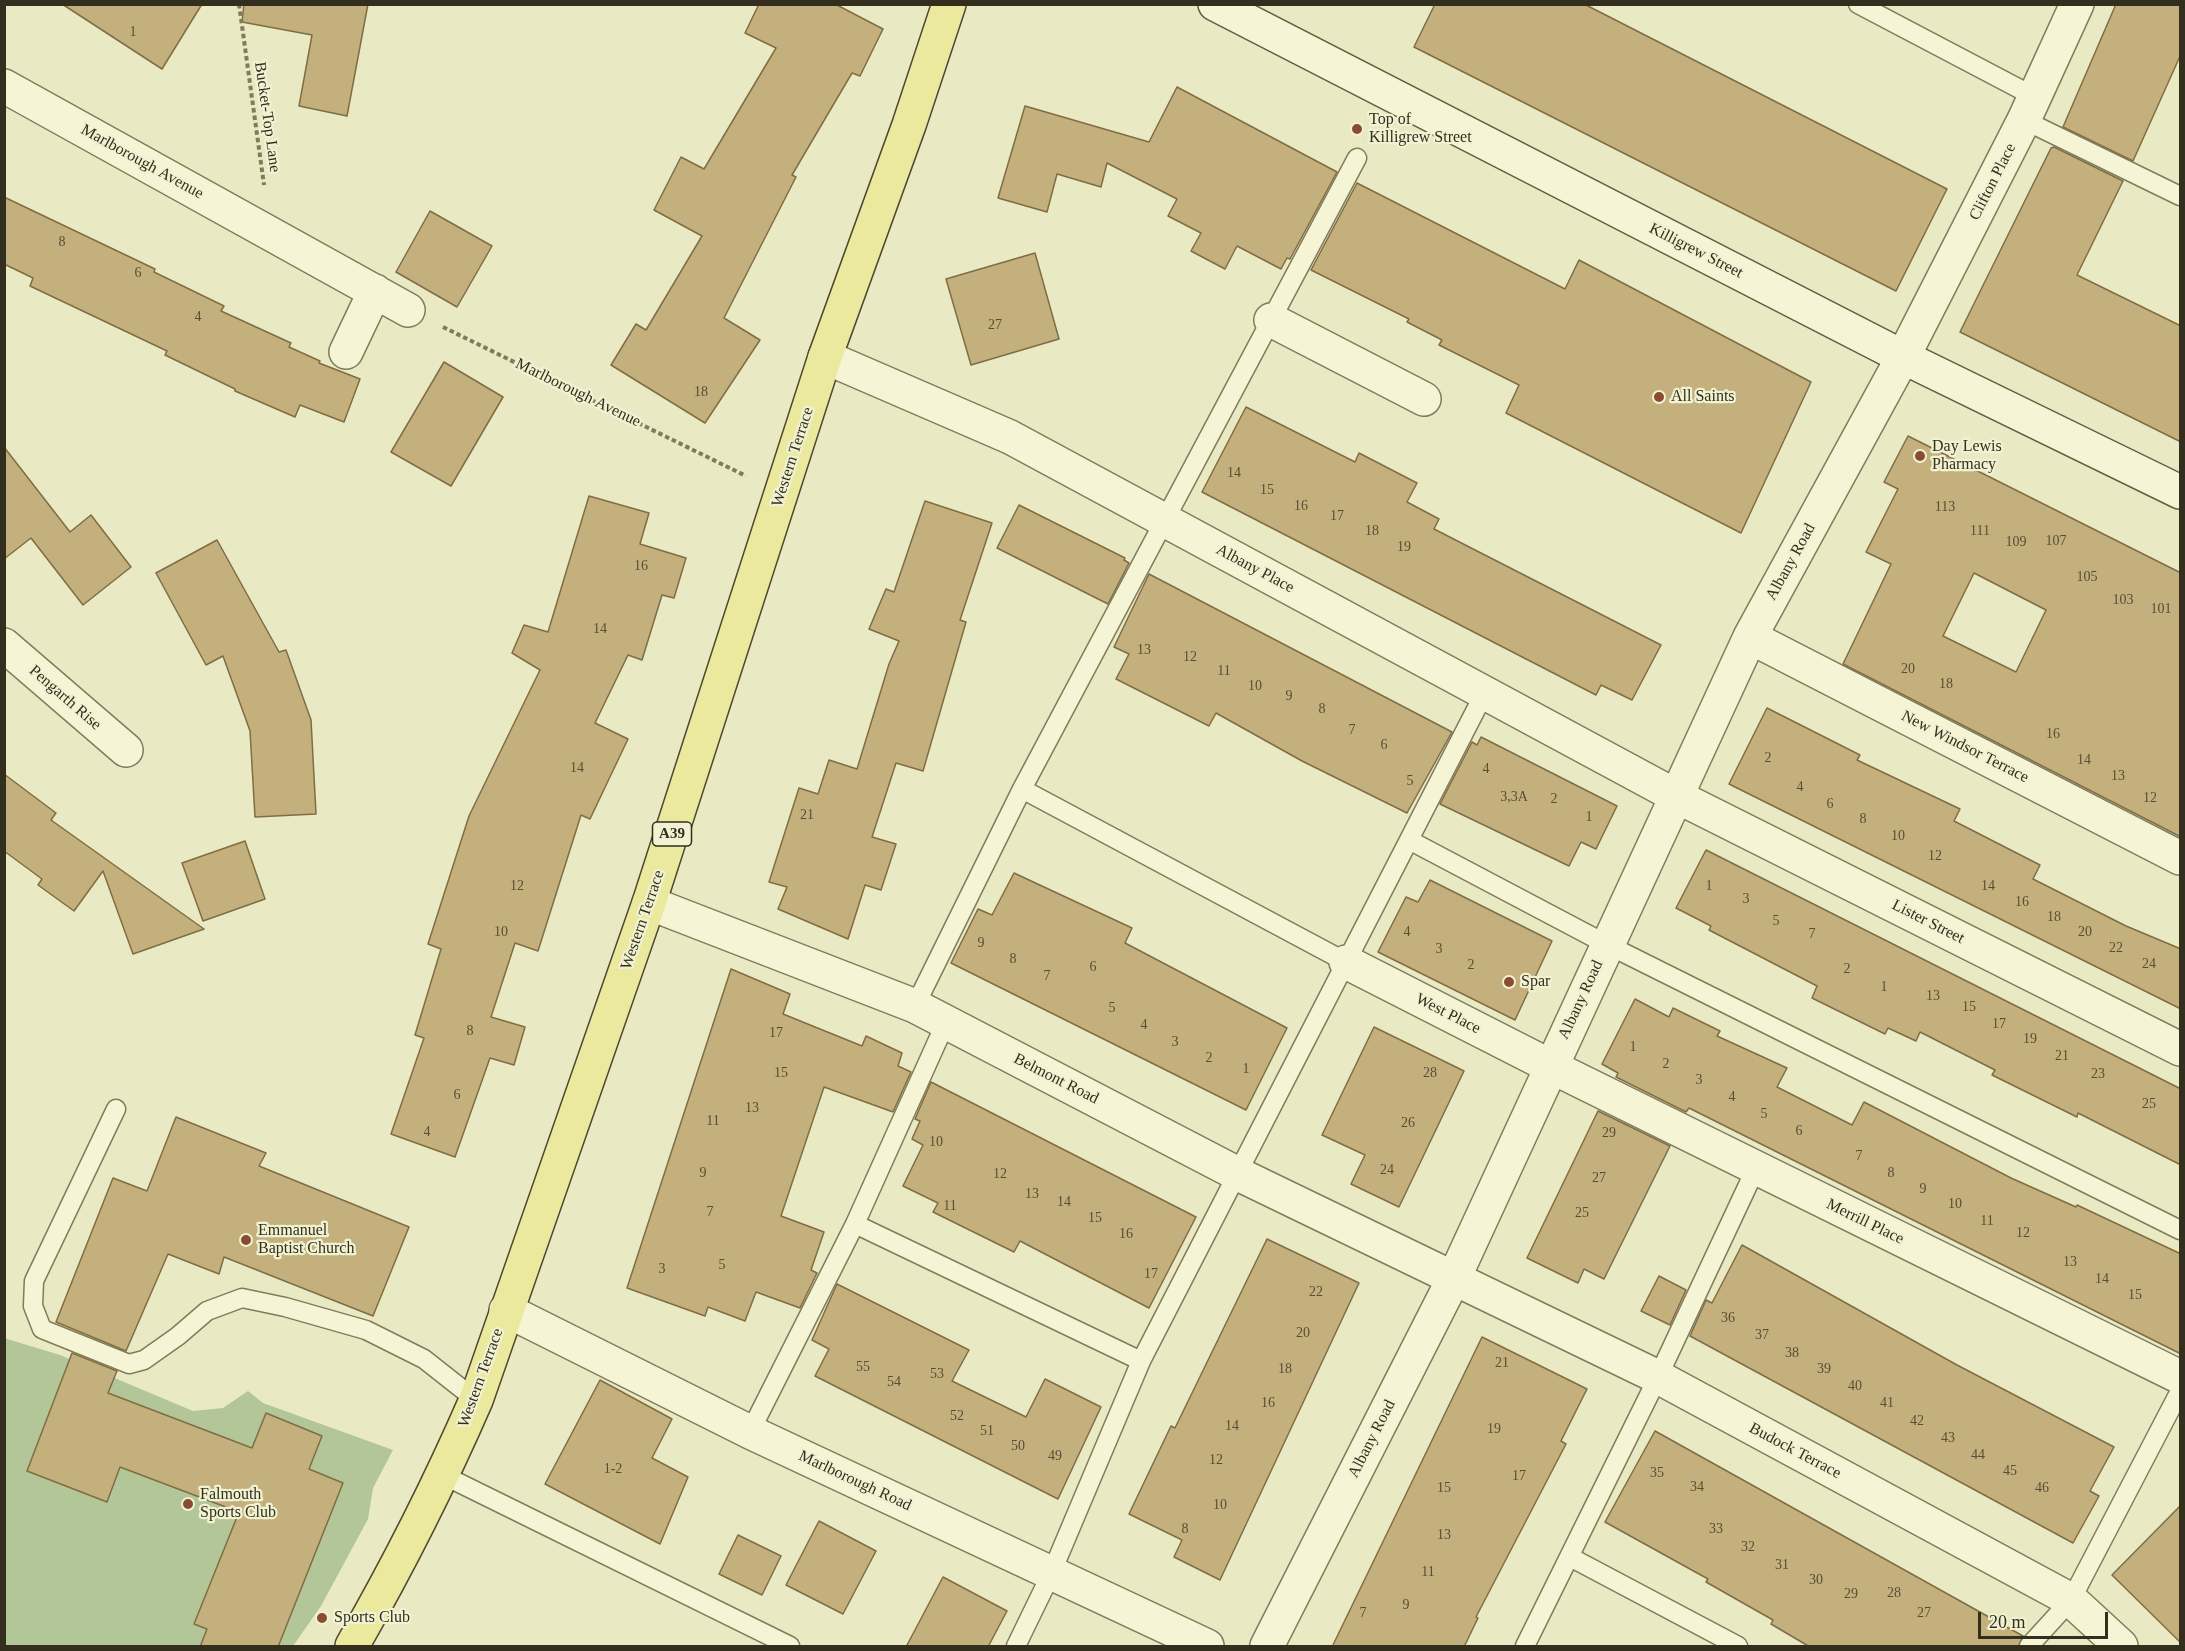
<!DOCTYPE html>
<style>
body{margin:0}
#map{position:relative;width:2185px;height:1651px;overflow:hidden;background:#e9e9c3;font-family:"Times New Roman",serif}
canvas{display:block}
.frame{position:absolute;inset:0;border:6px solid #332e1e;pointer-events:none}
.scale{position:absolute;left:1978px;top:1612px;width:130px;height:27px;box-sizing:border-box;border:3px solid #332e1e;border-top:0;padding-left:8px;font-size:18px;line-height:21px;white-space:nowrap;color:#332e1e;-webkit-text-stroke:4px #f1f2d2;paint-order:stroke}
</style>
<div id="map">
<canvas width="2185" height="1651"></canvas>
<div class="frame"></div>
<div class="scale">20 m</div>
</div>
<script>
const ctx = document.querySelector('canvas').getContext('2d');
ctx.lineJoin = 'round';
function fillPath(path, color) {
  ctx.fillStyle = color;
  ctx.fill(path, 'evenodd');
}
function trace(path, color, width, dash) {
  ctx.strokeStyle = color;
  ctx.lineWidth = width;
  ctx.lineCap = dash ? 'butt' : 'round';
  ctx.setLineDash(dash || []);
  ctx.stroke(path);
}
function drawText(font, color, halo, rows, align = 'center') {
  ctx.font = font + ' "Times New Roman",serif';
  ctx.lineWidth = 4.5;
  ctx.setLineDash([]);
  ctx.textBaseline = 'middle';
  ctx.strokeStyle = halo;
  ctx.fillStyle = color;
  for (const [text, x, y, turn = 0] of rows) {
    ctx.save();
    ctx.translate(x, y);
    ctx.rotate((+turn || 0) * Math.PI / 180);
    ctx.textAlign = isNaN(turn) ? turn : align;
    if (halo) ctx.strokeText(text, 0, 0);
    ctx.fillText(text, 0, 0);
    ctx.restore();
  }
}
const green = new Path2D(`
 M4,1338L60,1355L193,1411L223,1408L248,1391L263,1403L393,1450L373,1488L368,1519L321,1606L293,1646H5Z`);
const building = new Path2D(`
 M62,4H202L162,69Z
 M244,4H368L347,116L299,106L312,35L242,22Z
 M759,4H835L883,29L860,76L852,73L792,175L796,177L724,318L760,340L705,423L611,365L636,324L646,330L702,236L654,210L681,157L704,169L776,48L745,33Z
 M1435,4H1584L1947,189L1896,291L1414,47Z
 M2116,4H2181V54L2133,161L2063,127Z
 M1177,87L1337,172L1290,259L1287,258L1281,269L1237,246L1225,269L1191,251L1201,233L1168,216L1177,199L1107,163L1101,187L1057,174L1047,212L998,198L1025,106L1149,142Z
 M2054,147L2123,181L2077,275L2181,326V442L1960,332L2051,148Z
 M1357,183L1565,289L1579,260L1811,382L1741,533L1506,413L1519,385L1439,345L1442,340L1407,322L1409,319L1311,270Z
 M4,197L155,269L154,272L224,306L221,311L291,343L289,347L320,361L319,363L360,379L344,422L300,405L295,417L235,391V389L165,355L167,351L30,286L33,278L4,264Z
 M430,211L492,246L457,307L396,272Z
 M1035,253L1059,339L971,365L946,279Z
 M444,362L503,397L451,486L391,452Z
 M1246,407L1355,462L1359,453L1417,483L1407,502L1439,519L1434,529L1661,645L1632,700L1601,685L1596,695L1202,492Z
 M1908,436L2181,573V837L1843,664L1891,564L1866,552L1898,489L1884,482ZM1974,573L2046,610L2016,672L1943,636Z
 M4,447L70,532L91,515L131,567L83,605L31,538L4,559Z
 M589,496L649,513L640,544L686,558L674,598L662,595L642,660L628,655L595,723L628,739L590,819L581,815L538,951L515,943L491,1017L525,1027L514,1065L490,1058L455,1157L391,1134L424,1038L415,1035L441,949L428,944L469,816L540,670L512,653L524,625L548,632Z
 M925,501L992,523L960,620L966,622L923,771L896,763L872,837L896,844L881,890L865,885L848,939L778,909L787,887L769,882L799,788L818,794L829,760L857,769L889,664L899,641L869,629L886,589L894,592Z
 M1019,505L1125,558L1124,560L1129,563L1108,604L997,548Z
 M217,540L279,652L286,650L311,720L316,814L255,817L250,731L223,656L206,665L156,573Z
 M1149,574L1452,732L1407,813L1302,761L1216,713L1209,726L1116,679L1129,654L1114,647Z
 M1767,708L1860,755L1857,760L1960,809L1954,821L2040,865L2033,879L2126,926L2181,949V1009L1729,784Z
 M1481,737L1617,806L1596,849L1581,842L1569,866L1440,804L1472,742L1477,745Z
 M4,774L56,813L51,820L204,929L133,954L103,871L74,911L38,885L42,879L4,851Z
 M245,841L265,899L203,921L182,863Z
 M1706,850L2181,1089V1165L2078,1113L2077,1117L1992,1075L1995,1070L1920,1032L1916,1041L1888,1028L1885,1034L1812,998L1817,986L1709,930L1711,926L1676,908Z
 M1014,873L1132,928L1125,943L1287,1028L1246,1110L951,963L978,909L992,915Z
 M1430,880L1552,941L1515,1020L1378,952L1406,897L1418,902Z
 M731,969L790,994L783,1014L862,1046L866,1036L902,1053L898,1066L911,1072L893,1112L824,1087L781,1216L824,1232L811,1270L817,1273L800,1308L756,1292L745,1321L708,1307L705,1316L627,1288Z
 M1635,999L1669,1017L1673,1008L1720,1031L1717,1036L1787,1068L1777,1087L1852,1125L1864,1102L2011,1178L2076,1207L2077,1205L2181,1254V1354L1689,1108L1686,1112L1616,1077L1618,1073L1602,1064Z
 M1374,1027L1464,1071L1399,1207L1351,1184L1365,1155L1322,1135Z
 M931,1082L1196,1217L1149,1308L1020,1241L1014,1252L933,1212L938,1203L903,1186L923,1145L912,1139L920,1121L915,1119Z
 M1598,1111L1670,1146L1604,1279L1584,1269L1578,1283L1527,1258Z
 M176,1117L266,1153L259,1166L409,1227L373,1316L224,1257L219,1274L168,1254L126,1351L56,1322L113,1178L147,1191Z
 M1267,1239L1359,1283L1220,1580L1174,1557L1182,1540L1129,1514L1171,1426L1175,1428Z
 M1742,1245L1957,1365L2114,1447L2090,1491L2099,1496L2073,1543L1690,1336L1706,1300L1712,1303Z
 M1659,1276L1686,1290L1670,1325L1641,1311Z
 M837,1284L969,1350L952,1381L1026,1417L1045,1379L1101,1407L1058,1499L815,1376L829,1349L812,1340Z
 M1482,1337L1587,1389L1561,1441L1566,1444L1476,1617L1478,1618L1464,1647H1332Z
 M72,1353L117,1371L108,1393L252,1448L266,1413L322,1436L309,1469L343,1483L278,1647H200L207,1629L194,1624L239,1512L120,1467L107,1502L27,1471Z
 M600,1380L672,1419L652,1458L688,1477L660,1544L545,1484Z
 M1655,1431L2023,1636L2018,1647H1810L1771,1624L1773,1620L1706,1582L1708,1579L1605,1522Z
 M2181,1505V1643L2112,1575Z
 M819,1521L876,1551L843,1614L786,1585Z
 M738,1535L781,1556L762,1595L719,1574Z
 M943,1577L1007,1611L988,1647H906Z`);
const path = new Path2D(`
 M239,4L264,185
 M443,327L746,476`);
const lane = new Path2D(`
 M1858,4L2035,97
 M2024,120L2180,196
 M1022,789L1346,962
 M1409,840L1606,944L2180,1230
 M915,1006L1022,789L1357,158
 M116,1109L34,1281L33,1306L42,1329L129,1364L144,1360L178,1336L207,1311L242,1298L285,1307L366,1330L424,1359L476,1400
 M855,1224L1141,1361
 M750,1432L855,1224L946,1022
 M443,1475L790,1646
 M1570,1557L1738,1646
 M1016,1646L1051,1574L1141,1361L1485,692
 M1525,1646L1658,1377L1756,1168
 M2029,1646L2071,1600L2180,1391`);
const street = new Path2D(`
 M4,86L408,310
 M1271,320L1424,399
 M346,352L375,291
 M825,357L1010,437L1676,796L2180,1049
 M1750,637L2180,858
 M4,645L126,750
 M649,903L915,1006L1238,1174L1658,1377L2071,1600L2121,1646
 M1346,962L1550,1066L2180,1377
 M506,1310L750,1432L1207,1646
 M1267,1646L1454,1278L1750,637L1903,357L2024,120L2077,4`);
const secondary = new Path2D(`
 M1215,4L1903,357L2180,492`);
const primary = new Path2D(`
 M352,1646C398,1566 439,1485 476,1400L649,903L825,357L909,125L949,4`);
const markers = [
 [1357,129,6,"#8b4b31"],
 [1659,397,6,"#8b4b31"],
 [1920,456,6,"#8b4b31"],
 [1509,982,6,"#8b4b31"],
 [246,1240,6,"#8b4b31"],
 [188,1504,6,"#8b4b31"],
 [322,1618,6,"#8b4b31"]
];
const numberNames = [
 ["1",133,32],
 ["8",62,242],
 ["6",138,273],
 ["4",198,317],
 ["27",995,325],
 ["18",701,392],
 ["14",1234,473],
 ["15",1267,490],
 ["16",1301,506],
 ["113",1945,507],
 ["17",1337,516],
 ["18",1372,531],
 ["111",1980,531],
 ["107",2056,541],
 ["109",2016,542],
 ["19",1404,547],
 ["16",641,566],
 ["105",2087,577],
 ["103",2123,600],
 ["101",2161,609],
 ["14",600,629],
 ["13",1144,650],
 ["12",1190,657],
 ["20",1908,669],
 ["11",1224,671],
 ["18",1946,684],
 ["10",1255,686],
 ["9",1289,696],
 ["8",1322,709],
 ["7",1352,730],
 ["16",2053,734],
 ["6",1384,745],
 ["2",1768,758],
 ["14",2084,760],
 ["14",577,768],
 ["4",1486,769],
 ["13",2118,776],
 ["5",1410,781],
 ["4",1800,787],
 ["3,3A",1514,797],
 ["12",2150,798],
 ["2",1554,799],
 ["6",1830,804],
 ["21",807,815],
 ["1",1589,817],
 ["8",1863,819],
 ["10",1898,836],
 ["12",1935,856],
 ["12",517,886],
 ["1",1709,886],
 ["14",1988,886],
 ["3",1746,899],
 ["16",2022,902],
 ["18",2054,917],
 ["5",1776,921],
 ["10",501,932],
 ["4",1407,932],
 ["20",2085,932],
 ["7",1812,934],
 ["9",981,943],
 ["22",2116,948],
 ["3",1439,949],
 ["8",1013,959],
 ["24",2149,964],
 ["2",1471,965],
 ["6",1093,967],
 ["2",1847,969],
 ["7",1047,976],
 ["1",1884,987],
 ["13",1933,996],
 ["15",1969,1007],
 ["5",1112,1008],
 ["17",1999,1024],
 ["4",1144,1025],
 ["8",470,1031],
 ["17",776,1033],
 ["19",2030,1039],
 ["3",1175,1042],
 ["1",1633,1047],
 ["21",2062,1056],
 ["2",1209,1058],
 ["2",1666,1064],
 ["1",1246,1069],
 ["15",781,1073],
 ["28",1430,1073],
 ["23",2098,1074],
 ["3",1699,1080],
 ["6",457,1095],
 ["4",1732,1097],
 ["25",2149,1104],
 ["13",752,1108],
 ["5",1764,1114],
 ["11",713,1121],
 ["26",1408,1123],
 ["6",1799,1131],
 ["4",427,1132],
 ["29",1609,1133],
 ["10",936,1142],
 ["7",1859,1156],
 ["24",1387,1170],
 ["9",703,1173],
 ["8",1891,1173],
 ["12",1000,1174],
 ["27",1599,1178],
 ["9",1923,1189],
 ["13",1032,1194],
 ["14",1064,1202],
 ["10",1955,1204],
 ["11",950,1206],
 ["7",710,1212],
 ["25",1582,1213],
 ["15",1095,1218],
 ["11",1987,1221],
 ["12",2023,1233],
 ["16",1126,1234],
 ["13",2070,1262],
 ["5",722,1265],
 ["3",662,1269],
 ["17",1151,1274],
 ["14",2102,1279],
 ["22",1316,1292],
 ["15",2135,1295],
 ["36",1728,1318],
 ["20",1303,1333],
 ["37",1762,1335],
 ["38",1792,1353],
 ["21",1502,1363],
 ["55",863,1367],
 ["18",1285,1369],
 ["39",1824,1369],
 ["53",937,1374],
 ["54",894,1382],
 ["40",1855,1386],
 ["16",1268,1403],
 ["41",1887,1403],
 ["52",957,1416],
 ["42",1917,1421],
 ["14",1232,1426],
 ["19",1494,1429],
 ["51",987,1431],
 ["43",1948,1438],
 ["50",1018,1446],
 ["44",1978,1455],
 ["49",1055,1456],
 ["12",1216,1460],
 ["1-2",613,1469],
 ["45",2010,1471],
 ["35",1657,1473],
 ["17",1519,1476],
 ["34",1697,1487],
 ["15",1444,1488],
 ["46",2042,1488],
 ["10",1220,1505],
 ["8",1185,1529],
 ["33",1716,1529],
 ["13",1444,1535],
 ["32",1748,1547],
 ["31",1782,1565],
 ["11",1428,1572],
 ["30",1816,1580],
 ["28",1894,1593],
 ["29",1851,1594],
 ["9",1406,1605],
 ["7",1363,1613],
 ["27",1924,1613]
];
const shields = [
 [672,834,39]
];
const shieldNames = [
 ["A39",672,834]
];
const streetNames = [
 ["Bucket-Top Lane",267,117,82],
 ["Marlborough Avenue",142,162,29],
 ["Clifton Place",1993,182,-63],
 ["Killigrew Street",1696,251,27],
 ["Marlborough Avenue",578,393,26],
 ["Western Terrace",793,457,-72],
 ["Albany Road",1791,562,-61],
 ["Albany Place",1255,569,28],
 ["Pengarth Rise",65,698,41],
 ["New Windsor Terrace",1965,747,27],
 ["Western Terrace",643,920,-71],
 ["Lister Street",1928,922,27],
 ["Albany Road",1581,1000,-65],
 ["West Place",1448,1014,27],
 ["Belmont Road",1056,1079,27],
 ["Merrill Place",1865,1222,26],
 ["Western Terrace",481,1378,-70],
 ["Albany Road",1372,1439,-63],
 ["Budock Terrace",1795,1451,28],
 ["Marlborough Road",855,1481,25]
];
const poiNames = [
 ["Top of",1369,120],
 ["Killigrew Street",1369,138],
 ["All Saints",1671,397],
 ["Day Lewis",1932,447],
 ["Pharmacy",1932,465],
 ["Spar",1521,982],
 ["Emmanuel",258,1231],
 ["Baptist Church",258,1249],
 ["Falmouth",200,1495],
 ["Sports Club",200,1513],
 ["Sports Club",334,1618]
];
fillPath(green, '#b3c698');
fillPath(building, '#c4b07c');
trace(building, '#7f6d44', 1.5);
trace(lane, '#827b5b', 21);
trace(street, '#827b5b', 36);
trace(secondary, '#635c3f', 36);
trace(primary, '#50482f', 36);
trace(path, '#827b5b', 4, [4.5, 3]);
trace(lane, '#f5f5d5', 18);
trace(street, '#f5f5d5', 33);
trace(secondary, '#f5f5d5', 33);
trace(primary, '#eae99e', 33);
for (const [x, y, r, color] of markers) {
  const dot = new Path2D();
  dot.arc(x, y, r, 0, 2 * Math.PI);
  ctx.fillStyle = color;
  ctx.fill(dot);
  trace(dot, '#f1f2d2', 2);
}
drawText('14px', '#574e36', null, numberNames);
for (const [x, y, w] of shields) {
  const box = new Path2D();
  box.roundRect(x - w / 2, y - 12, w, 24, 4.5);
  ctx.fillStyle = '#f1f2d2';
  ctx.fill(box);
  trace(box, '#332e1e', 1.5);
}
drawText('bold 15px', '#332e1e', null, shieldNames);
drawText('16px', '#332e1e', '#f1f2d2', streetNames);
drawText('16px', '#332e1e', '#f1f2d2', poiNames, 'left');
</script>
